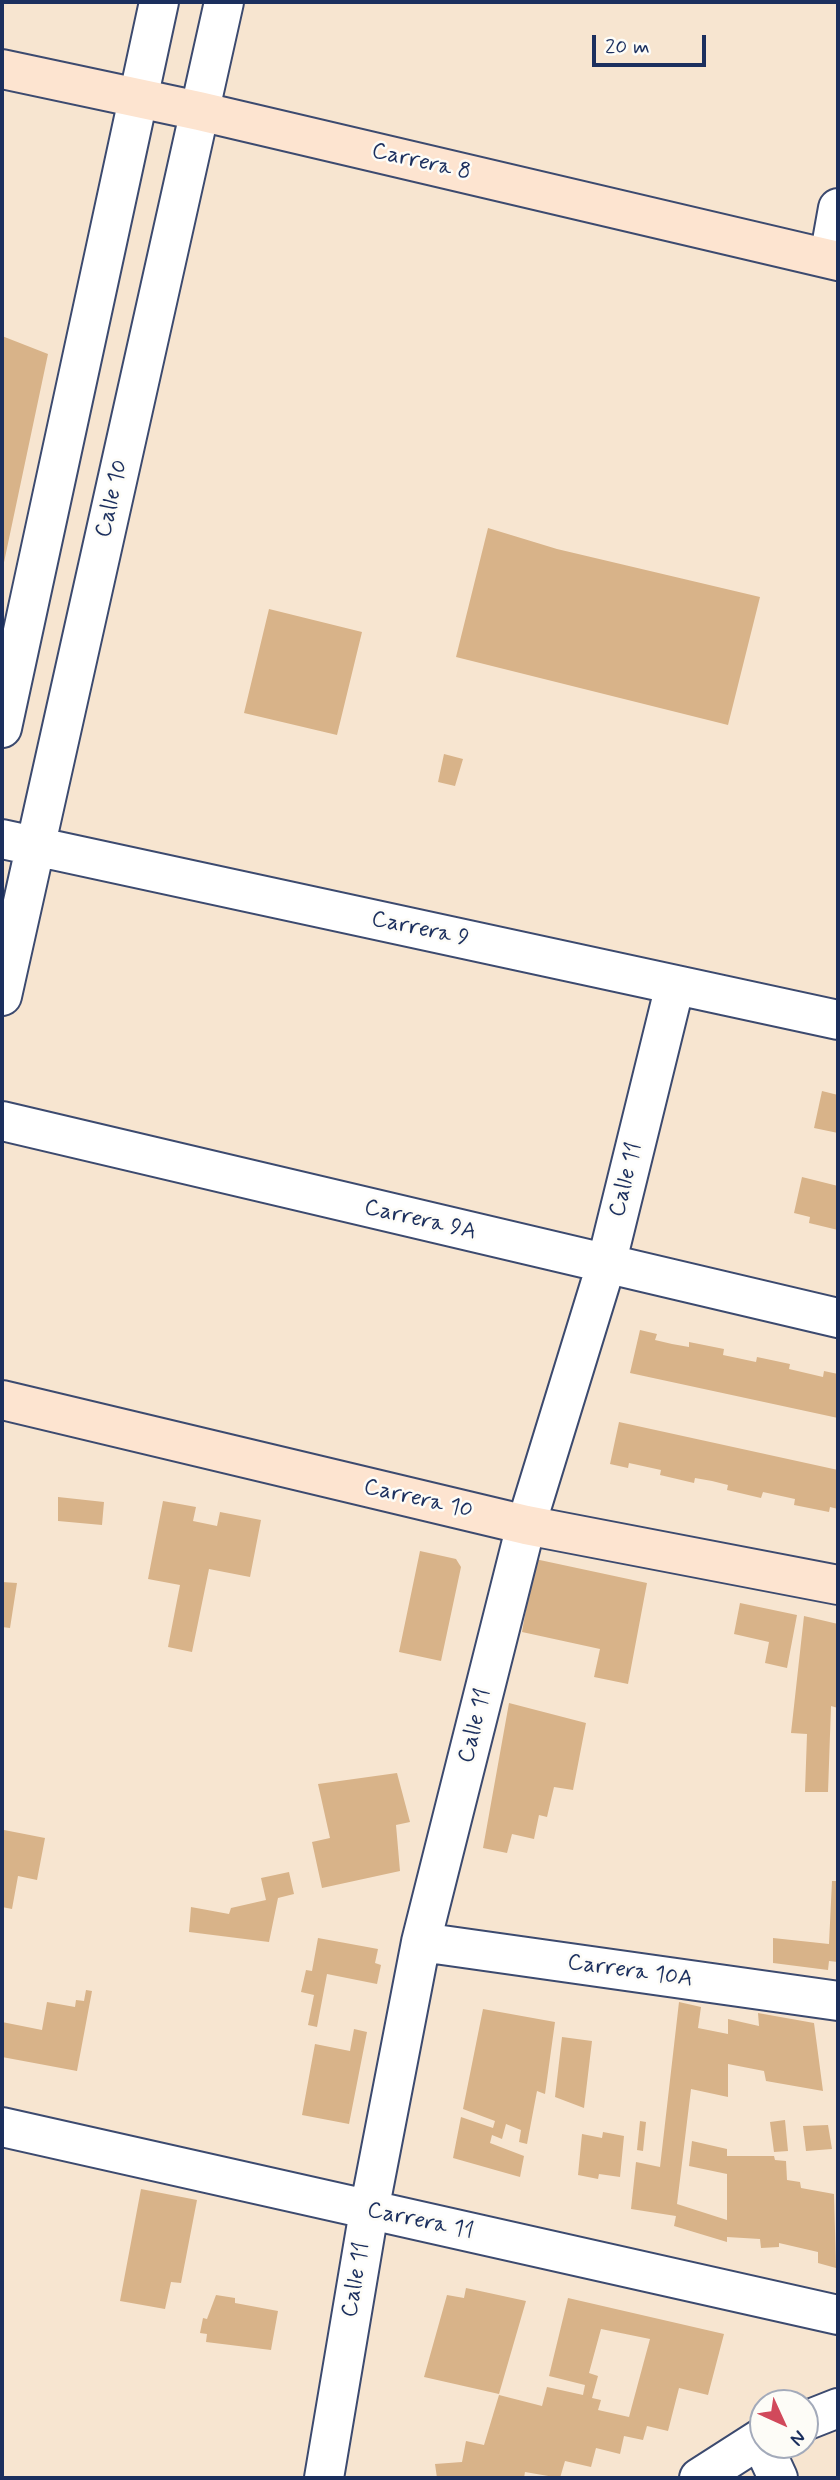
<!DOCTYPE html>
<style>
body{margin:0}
#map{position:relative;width:840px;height:2480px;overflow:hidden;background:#f7e5d0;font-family:Mynerve,sans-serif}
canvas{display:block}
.frame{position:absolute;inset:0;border:4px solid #1b2f5e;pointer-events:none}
.north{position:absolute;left:749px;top:2389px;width:70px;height:70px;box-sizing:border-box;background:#fdfcf7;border:2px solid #a3aaba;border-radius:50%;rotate:135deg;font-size:19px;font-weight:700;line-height:28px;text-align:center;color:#1b2f5e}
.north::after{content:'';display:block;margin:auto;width:24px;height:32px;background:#d1495b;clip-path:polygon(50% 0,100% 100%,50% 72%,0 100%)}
.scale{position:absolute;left:592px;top:35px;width:114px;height:32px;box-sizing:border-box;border:4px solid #1b2f5e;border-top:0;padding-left:9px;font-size:21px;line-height:24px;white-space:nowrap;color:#1b2f5e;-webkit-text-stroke:5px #fdfcf7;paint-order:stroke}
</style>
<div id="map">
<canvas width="840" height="2480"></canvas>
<div class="frame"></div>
<div class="north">N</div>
<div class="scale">20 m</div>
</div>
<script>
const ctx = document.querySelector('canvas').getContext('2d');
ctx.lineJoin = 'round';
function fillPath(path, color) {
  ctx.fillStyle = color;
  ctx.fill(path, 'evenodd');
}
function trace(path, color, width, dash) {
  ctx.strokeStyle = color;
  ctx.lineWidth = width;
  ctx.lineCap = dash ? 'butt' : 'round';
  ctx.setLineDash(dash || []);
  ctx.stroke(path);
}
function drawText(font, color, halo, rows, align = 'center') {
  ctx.font = font + ' Mynerve,sans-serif';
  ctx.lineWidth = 5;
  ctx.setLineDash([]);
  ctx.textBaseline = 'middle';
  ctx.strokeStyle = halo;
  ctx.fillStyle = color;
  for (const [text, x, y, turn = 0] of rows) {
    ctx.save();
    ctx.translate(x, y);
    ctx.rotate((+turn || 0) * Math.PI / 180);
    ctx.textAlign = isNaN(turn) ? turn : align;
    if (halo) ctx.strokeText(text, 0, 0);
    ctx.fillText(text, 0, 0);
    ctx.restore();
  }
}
const building = new Path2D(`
 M2,336L48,354L3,567H2Z
 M488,528L557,549L760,597L728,725L456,657Z
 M269,609L362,632L337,735L244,713Z
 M444,754L463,759L455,786L438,782Z
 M822,1091L838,1095V1133L814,1128Z
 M802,1177L838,1186V1230L809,1223L810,1217L794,1213Z
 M640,1330L657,1334L655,1340L672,1344L689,1347V1342L724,1349L723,1355L756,1362L757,1357L790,1364L789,1369L823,1377L824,1371L838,1374V1418L630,1373Z
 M619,1422L838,1470V1509L830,1507L829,1512L794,1505L795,1499L763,1492L761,1498L727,1490L728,1485L712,1481L695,1478L694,1483L660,1475L661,1470L629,1463L628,1468L610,1464Z
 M58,1497L104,1502L102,1525L58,1521Z
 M163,1501L196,1507L193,1521L217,1526L220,1512L261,1520L250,1577L209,1569L192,1652L168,1647L180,1585L148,1579Z
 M420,1551L456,1559L461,1567L441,1661L399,1652Z
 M535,1559L647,1583L628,1684L594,1677L600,1649L522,1632Z
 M2,1582L17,1583L10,1628L2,1627Z
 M740,1603L797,1615L787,1668L765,1663L769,1642L734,1634Z
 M804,1616L838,1624V1708L831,1706L828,1792H805L807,1734L791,1733Z
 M509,1703L586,1723L573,1790L554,1787L547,1817L539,1815L534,1839L512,1834L507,1853L483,1848Z
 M397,1773L410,1822L396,1825L400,1871L322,1888L312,1842L330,1838L318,1784Z
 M4,1830L45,1838L37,1880L18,1876L12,1909L2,1907Z
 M289,1872L294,1894L278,1898L269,1942L189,1932L191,1907L229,1914L231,1908L266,1900L261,1878Z
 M832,1881H838V1962L829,1961L828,1970L773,1963V1938L829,1944Z
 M318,1938L378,1949L375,1963L381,1965L377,1984L327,1974L317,2027L308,2025L314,1995L301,1992L306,1970L312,1971Z
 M86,1990L92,1991L77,2071L2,2057V2022L42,2030L47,2002L75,2007L76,2000L84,2001Z
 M679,2002L701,2007L698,2028L728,2034V2019L759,2026L758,2013L814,2023L823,2091L766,2081L764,2071L728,2064V2097L691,2089L677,2204L727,2220V2174L689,2166L692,2141L727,2149V2156H774L775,2160L786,2161L787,2180L800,2182L801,2188L834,2194L836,2268L818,2263V2252L779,2243V2247L761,2248L760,2239L727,2237V2242L674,2226L676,2216L631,2209L636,2162L660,2167Z
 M483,2009L555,2022L545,2094L537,2091L527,2144L519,2142L521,2130L506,2124L502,2139L492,2135L490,2143L524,2156L520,2177L453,2158L461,2117L493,2128L495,2121L463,2109Z
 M354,2029L367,2032L349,2124L302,2115L315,2044L350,2051Z
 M562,2037L592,2041L584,2108L555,2097Z
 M785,2120L788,2151L774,2152L770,2122Z
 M640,2121L646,2122L643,2151L637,2150Z
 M828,2125L832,2149L806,2151L803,2126Z
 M603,2132L624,2136L620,2177L599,2174L598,2179L578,2175L582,2134L602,2138Z
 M141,2189L197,2200L181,2283L171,2282L165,2309L120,2301Z
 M466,2288L526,2301L499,2394L424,2377L447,2295L464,2298Z
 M216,2295L235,2298V2303L278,2311L271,2350L206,2342L207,2334L200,2333L203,2318L207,2319Z
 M568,2298L724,2334L708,2395L679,2388L668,2431L647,2426L643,2440L624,2436L620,2454L596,2448L591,2467L565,2461L560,2478L525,2472L524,2478H437L435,2464L462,2462L466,2441L484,2445L499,2395L542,2406L547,2387L583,2395L585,2385L549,2376ZM601,2329L650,2339L629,2417L598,2410L601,2400L592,2398L598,2376L589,2373Z`);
const street = new Path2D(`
 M829,258L838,208
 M2,728L159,2
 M2,839L838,1020
 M2,996L224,2
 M2,1121L838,1318
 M421,1942L838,2001
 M2,2127L838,2315
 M805,2421L838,2408
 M760,2439L778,2478
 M324,2478L369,2211L421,1942L526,1525L606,1265L675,985
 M699,2478L763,2437`);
const secondary = new Path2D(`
 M2,69L199,111L838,261
 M2,1400L526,1525L838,1585`);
const streetNames = [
 ["Carrera 8",421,163,13],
 ["Calle 10",113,499,-77],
 ["Carrera 9",420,930,12],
 ["Calle 11",627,1180,-76],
 ["Carrera 9A",420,1221,13],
 ["Carrera 10",418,1500,13],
 ["Calle 11",476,1726,-76],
 ["Carrera 10A",630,1972,8],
 ["Carrera 11",420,2222,12],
 ["Calle 11",357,2280,-80]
];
fillPath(building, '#d8b389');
trace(street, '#3c4a6f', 42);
trace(secondary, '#3c4a6f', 42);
trace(street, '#fff', 38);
trace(secondary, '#fde4d0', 38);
drawText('23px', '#1b2f5e', '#fdfcf7', streetNames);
</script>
